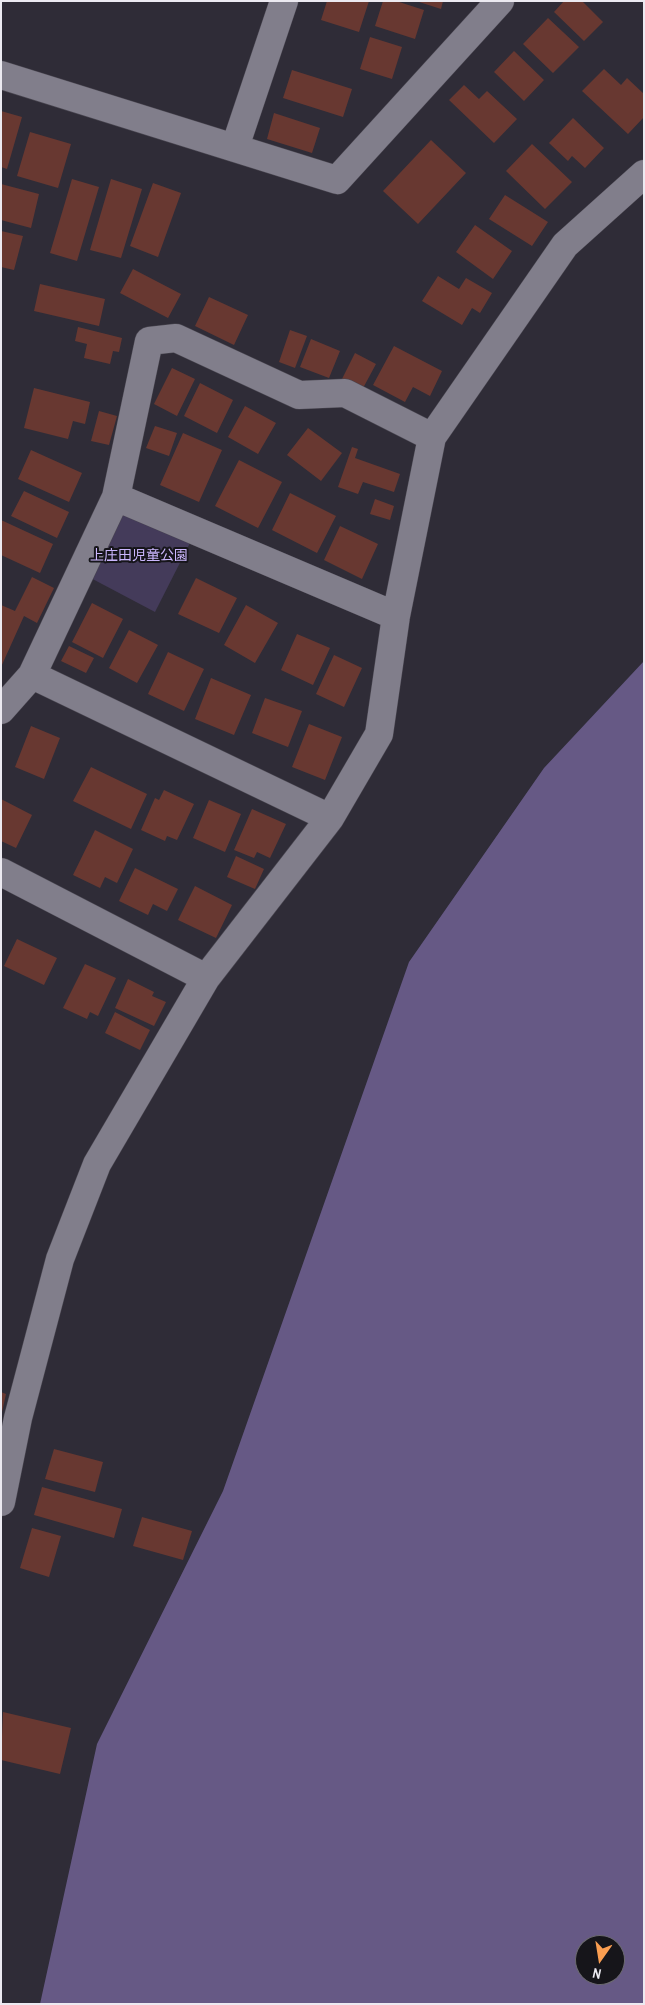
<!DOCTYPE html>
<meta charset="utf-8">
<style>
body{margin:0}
#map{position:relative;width:645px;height:2005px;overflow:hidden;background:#2f2c37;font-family:"Archivo Narrow",sans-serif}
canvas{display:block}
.frame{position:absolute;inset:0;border:2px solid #eceaf1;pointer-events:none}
.north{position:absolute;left:575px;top:1935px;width:50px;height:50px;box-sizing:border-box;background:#16151a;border:1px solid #6c6a70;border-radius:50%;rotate:193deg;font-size:14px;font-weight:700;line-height:20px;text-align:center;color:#eceaf1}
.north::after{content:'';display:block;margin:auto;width:18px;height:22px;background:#fb9e51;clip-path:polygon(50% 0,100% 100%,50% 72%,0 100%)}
</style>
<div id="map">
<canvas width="645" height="2005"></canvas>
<div class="frame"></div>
<div class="north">N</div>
</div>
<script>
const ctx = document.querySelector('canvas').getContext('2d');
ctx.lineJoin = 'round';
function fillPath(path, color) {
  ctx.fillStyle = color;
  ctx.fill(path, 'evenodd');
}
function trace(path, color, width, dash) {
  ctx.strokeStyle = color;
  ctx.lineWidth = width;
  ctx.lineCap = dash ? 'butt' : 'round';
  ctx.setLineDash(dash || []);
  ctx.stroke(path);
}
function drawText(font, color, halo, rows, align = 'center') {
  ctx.font = font + ' "Archivo Narrow","Noto Sans JP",sans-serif';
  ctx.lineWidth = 4;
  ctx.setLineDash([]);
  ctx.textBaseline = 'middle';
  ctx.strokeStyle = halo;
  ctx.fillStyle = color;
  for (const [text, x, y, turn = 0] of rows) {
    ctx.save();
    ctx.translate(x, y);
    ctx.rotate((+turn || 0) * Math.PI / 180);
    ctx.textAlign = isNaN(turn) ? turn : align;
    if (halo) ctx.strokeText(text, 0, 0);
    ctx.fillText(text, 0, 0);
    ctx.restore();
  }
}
const green = new Path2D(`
 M134,510L192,539L155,612L85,575L117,514Z`);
const forest = new Path2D(`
 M644,661V2004H40L97,1744L223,1491L409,962L544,768ZM585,1945H615V1975H585Z`);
const building = new Path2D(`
 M327,1H369L359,32L321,20Z
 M383,1H396L424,10L415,39L375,26Z
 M416,1H443L441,9Z
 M564,1H582L603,22L584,41L554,12Z
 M548,18L579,47L553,73L523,44Z
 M370,37L402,47L392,79L360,69Z
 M514,51L544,80L524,101L494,72Z
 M604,69L621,85L627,78L644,94V117L628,134L582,91Z
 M292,70L352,89L343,117L283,98Z
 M464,85L479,99L487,91L517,119L494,143L449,100Z
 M1,111L22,117L7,169L1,167Z
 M274,113L320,128L312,153L267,139Z
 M573,118L604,148L585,168L572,156L568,161L549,143Z
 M30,132L71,144L58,188L17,176Z
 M431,140L466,173L418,224L383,191Z
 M532,144L572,182L545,209L506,171Z
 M72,179L99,187L77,261L50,253Z
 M111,179L142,189L121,258L90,250Z
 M153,183L181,193L158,257L130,246Z
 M1,184L39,194L31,228L1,220Z
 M505,195L548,222L532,246L489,219Z
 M475,225L512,251L493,279L456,252Z
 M1,231L23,236L14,270L1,267Z
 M133,269L181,294L168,318L120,293Z
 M438,276L459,289L466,278L492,293L480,313L472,308L462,325L422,301Z
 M40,284L105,299L99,326L34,311Z
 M209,297L248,315L234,345L195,326Z
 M78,327L122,338L119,352L113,351L110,364L84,358L87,344L75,341Z
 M290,330L307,336L295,368L279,362Z
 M311,339L340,351L329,378L300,367Z
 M394,346L442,371L430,396L413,387L405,402L373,385Z
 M355,353L376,364L362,390L342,379Z
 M172,368L195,379L177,416L154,404Z
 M200,383L233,400L217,433L184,416Z
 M34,388L90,402L85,424L73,421L68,439L24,428Z
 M245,406L276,423L258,454L228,437Z
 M99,411L117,416L109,445L91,441Z
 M155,426L177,433L169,456L146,448Z
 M308,428L342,453L321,481L287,455Z
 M183,433L222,450L199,502L160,485Z
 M352,447L358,449L355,458L400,474L394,492L363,482L358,494L338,487Z
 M31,450L82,473L69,502L18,479Z
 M239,460L282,482L258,528L215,506Z
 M24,491L69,512L57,538L11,516Z
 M290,493L336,516L317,553L272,530Z
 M375,499L394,506L390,520L370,514Z
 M1,520L53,544L40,573L1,555Z
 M340,526L378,544L362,579L324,560Z
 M32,577L54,588L37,623L24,616L1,667V605L15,611Z
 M196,578L237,598L219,633L178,614Z
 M92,603L123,619L103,658L72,642Z
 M246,605L278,623L255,663L224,645Z
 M129,630L158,645L137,683L109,668Z
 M297,634L330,648L313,685L281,670Z
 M69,646L94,658L86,673L61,661Z
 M168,652L204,669L184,711L148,694Z
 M334,655L362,668L344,707L316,694Z
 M211,678L251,695L234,735L195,719Z
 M265,698L302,711L288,747L252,733Z
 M309,724L342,737L325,780L292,767Z
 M31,726L60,738L44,779L15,767Z
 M91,767L147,794L131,829L73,801Z
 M164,790L194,804L177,840L167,836L165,841L141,830L155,798L159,800Z
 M1,799L32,815L16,848L1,841Z
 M209,800L241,814L225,852L193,838Z
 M252,809L286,824L270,858L257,852L254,858L234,850Z
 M95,830L133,849L117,883L105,877L100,888L73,875Z
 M236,856L264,869L255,889L227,877Z
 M135,868L178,889L167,911L153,904L148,915L119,901Z
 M195,886L232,905L216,938L178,920Z
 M17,939L57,958L44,985L4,966Z
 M85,964L116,978L98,1016L90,1012L87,1019L63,1008Z
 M128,979L154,992L152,996L166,1002L154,1026L115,1008Z
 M115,1012L150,1030L140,1050L105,1033Z
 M1,1392L6,1394L2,1412H1Z
 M54,1449L103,1462L95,1492L45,1479Z
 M42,1487L122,1509L114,1538L34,1515Z
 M142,1517L192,1531L183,1560L133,1546Z
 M32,1528L61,1536L49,1577L20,1568Z
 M3,1712L71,1728L60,1774L1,1760Z`);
const minor = new Path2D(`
 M1,75L337,180L500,1
 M235,147L284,1
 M116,497L396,616
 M32,675L330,818
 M1,710L32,675L116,497L149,341L176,338L299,395L345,393L432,437
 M1,872L206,978
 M1,1502L18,1418L60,1259L97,1164L206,978L330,818L379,734L396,616L432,437L565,245L644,174`);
const parkNames = [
 ["上庄田児童公園",139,556]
];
fillPath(green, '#443b5a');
fillPath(forest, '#665985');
fillPath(building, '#683831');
trace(minor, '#4a4751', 29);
trace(minor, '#817e8b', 28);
drawText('14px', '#cbb7fd', '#16151a', parkNames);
</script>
